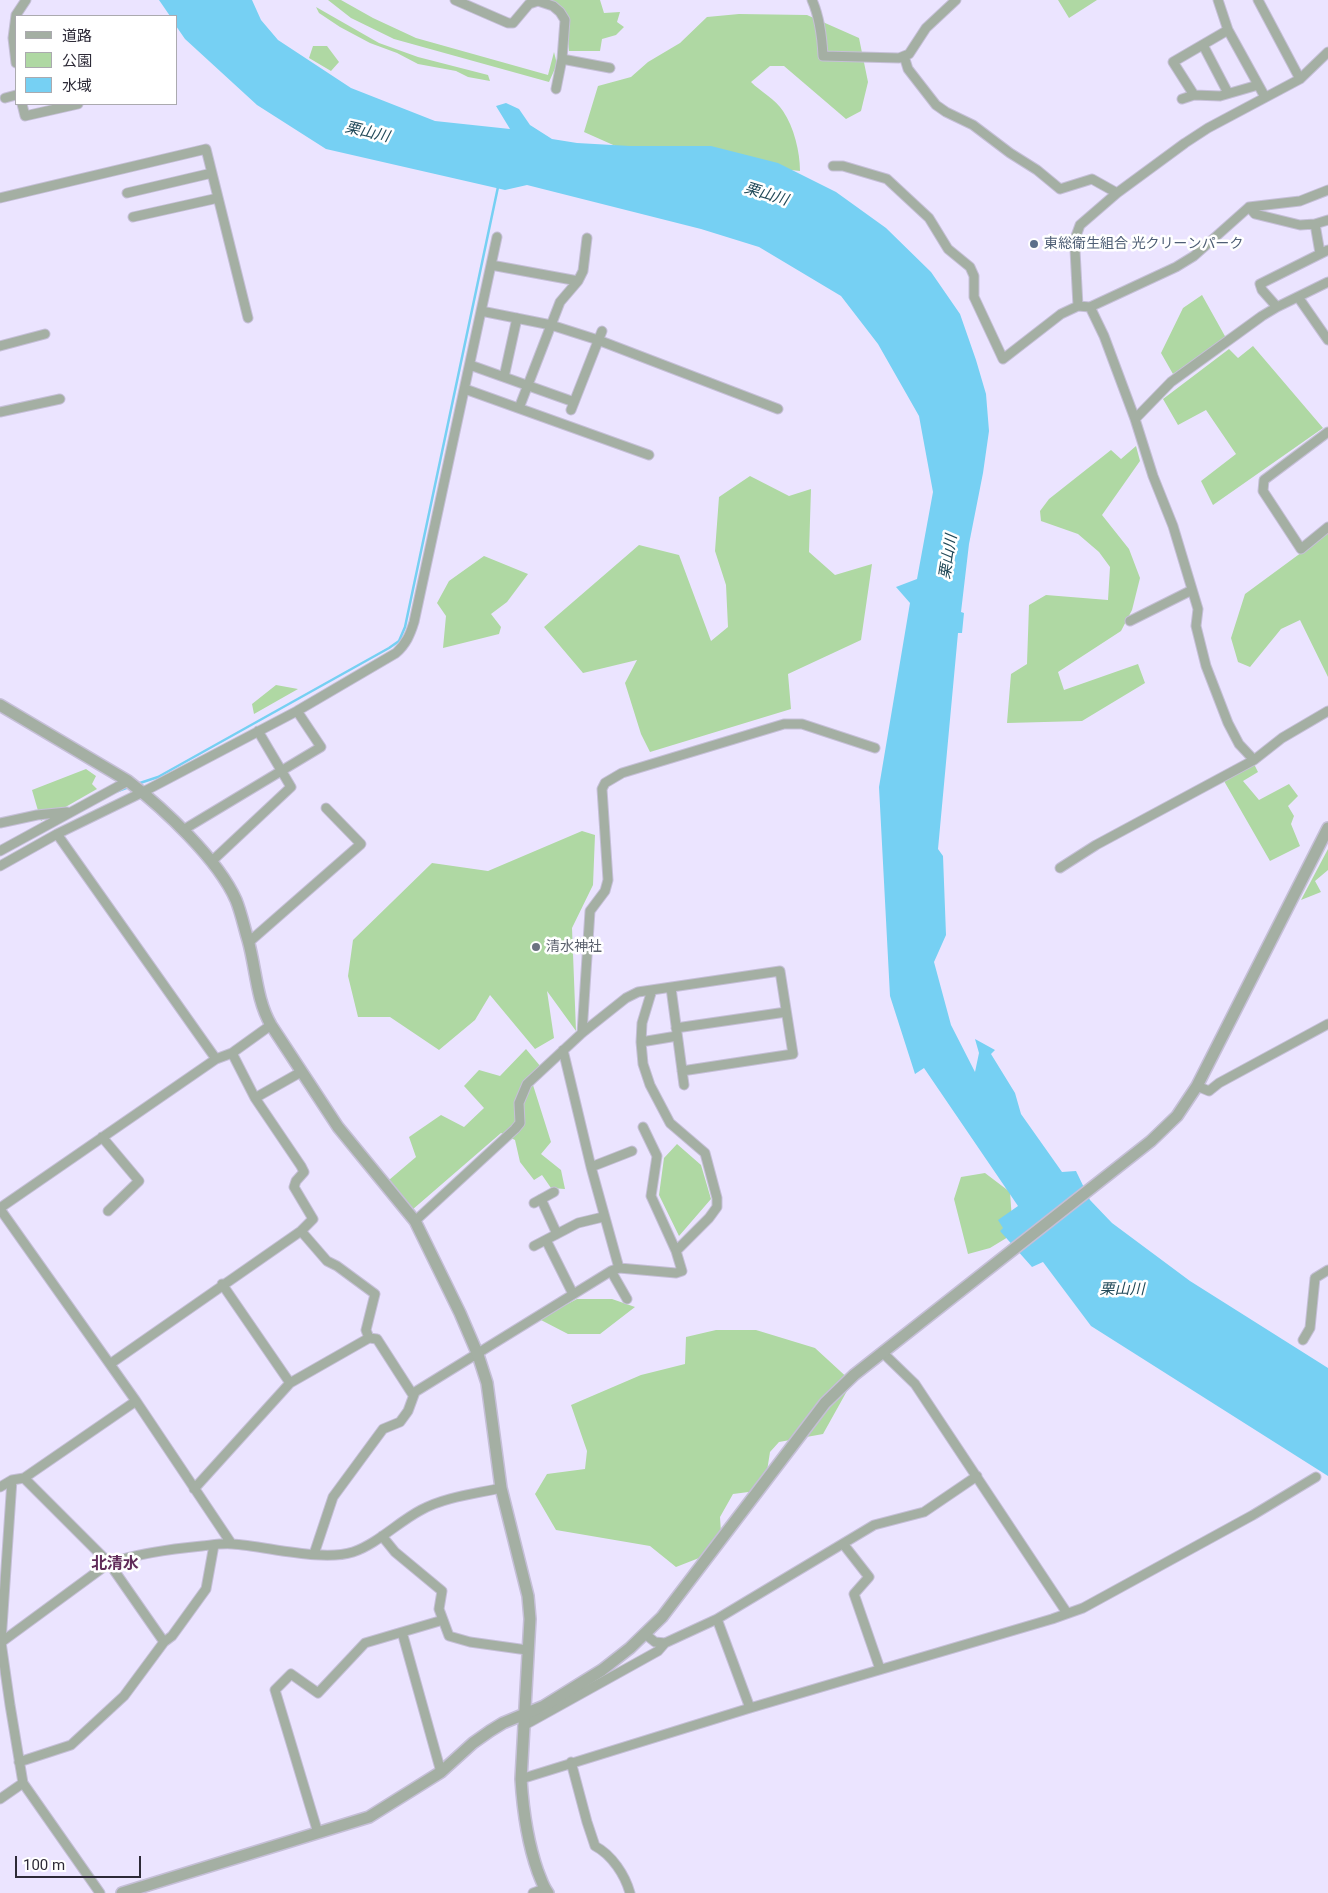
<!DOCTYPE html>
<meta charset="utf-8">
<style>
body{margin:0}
#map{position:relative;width:1328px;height:1893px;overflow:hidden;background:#ebe4ff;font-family:Roboto,"Noto Sans JP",sans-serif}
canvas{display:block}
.legend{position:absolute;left:15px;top:15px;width:162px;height:90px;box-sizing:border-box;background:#fff;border:1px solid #abaaaf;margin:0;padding:6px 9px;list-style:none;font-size:15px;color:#2d2a37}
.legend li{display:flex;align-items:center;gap:10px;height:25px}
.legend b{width:25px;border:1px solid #abaaaf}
.scale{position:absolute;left:15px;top:1856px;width:126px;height:22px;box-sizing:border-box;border:2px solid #2d2a37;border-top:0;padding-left:6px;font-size:15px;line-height:18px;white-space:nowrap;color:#2d2a37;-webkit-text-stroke:4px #fff;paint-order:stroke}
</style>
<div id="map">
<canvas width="1328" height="1893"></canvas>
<ul class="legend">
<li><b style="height:6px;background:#a4afa3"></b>道路</li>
<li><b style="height:14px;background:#afd8a3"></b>公園</li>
<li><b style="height:14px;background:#76d0f3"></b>水域</li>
</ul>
<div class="scale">100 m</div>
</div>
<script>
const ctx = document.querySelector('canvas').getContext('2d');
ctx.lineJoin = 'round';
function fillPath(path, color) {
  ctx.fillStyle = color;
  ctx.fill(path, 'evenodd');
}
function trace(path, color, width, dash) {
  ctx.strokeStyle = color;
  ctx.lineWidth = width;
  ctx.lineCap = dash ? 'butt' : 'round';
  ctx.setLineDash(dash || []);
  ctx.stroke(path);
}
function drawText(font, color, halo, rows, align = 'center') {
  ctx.font = font + ' Roboto,"Noto Sans JP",sans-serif';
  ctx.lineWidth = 5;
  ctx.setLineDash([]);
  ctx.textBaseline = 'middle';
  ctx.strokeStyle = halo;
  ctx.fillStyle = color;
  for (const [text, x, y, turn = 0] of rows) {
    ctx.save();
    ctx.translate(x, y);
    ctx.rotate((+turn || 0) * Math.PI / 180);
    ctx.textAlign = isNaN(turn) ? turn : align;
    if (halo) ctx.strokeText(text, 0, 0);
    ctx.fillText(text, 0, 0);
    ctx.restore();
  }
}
const green = new Path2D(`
 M328,0H341L373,18L416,38L548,75L554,52L557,64L549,82L394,39L351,18Z
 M546,0H600L604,13L620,12L617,22L624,27L616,35L602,39L600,51H569L566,14Z
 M1058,0H1097L1069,18Z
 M316,7L379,43L418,57L488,75L490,81L468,77L456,71L418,64L397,53L370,43L340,27L319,13Z
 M739,14L807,15L859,38L868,82L861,111L846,119L784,66H770L751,82C760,91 776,100 783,111C794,127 800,152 800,171L629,152L584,132L598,86L631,77L648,62L680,43L707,17Z
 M313,46H327L339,62L331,71L309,58Z
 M1202,295L1226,338L1173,374L1161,353L1183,308Z
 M1253,346L1323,428L1213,505L1201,481L1236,454L1206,410L1178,425L1163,399L1229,349L1238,358Z
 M1136,446L1140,461L1102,515L1129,549L1140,578L1132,610L1121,631L1058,672L1064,690L1138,664L1145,683L1082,721L1007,723L1011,674L1027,664L1029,605L1046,595L1108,600L1110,567L1099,552L1078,534L1041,521L1040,511L1049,499L1111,450L1121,459Z
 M750,476L789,496L811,489L809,552L835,575L872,564L861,640L788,674L791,709L650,752L641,734L625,683L637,660L583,673L544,627L639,545L679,555L711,641L728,627L726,585L715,551L719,497Z
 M1328,533V677L1300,620L1281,629L1250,667L1238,662L1231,638L1245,594Z
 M484,556L528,574L507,602L491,614L501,627L499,634L443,648L446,616L437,603L449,581Z
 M276,685L298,689L254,714L252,704Z
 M1254,764L1258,772L1243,781L1259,800L1289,784L1298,796L1288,806L1294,816L1291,824L1300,846L1270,861L1224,781Z
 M86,769L96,776L92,784L97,789L41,821L32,790Z
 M582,831L595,835L593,885L572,928L576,1031L547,991L554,1038L535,1049L490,995L475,1020L439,1050L390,1017H358L348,976L353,940L432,863L488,871Z
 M1328,849V870L1315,881L1321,892L1301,900Z
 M526,1049L541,1067L533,1085L551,1142L541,1154L561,1170L565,1189L551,1188L542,1175L534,1180L520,1162L515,1140L501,1133L412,1210L389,1180L416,1157L409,1137L441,1115L464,1127L484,1108L464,1086L479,1070L500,1076Z
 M677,1144L701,1165L711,1199L679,1236L659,1195L664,1158Z
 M985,1173L1010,1192L1013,1234L990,1248L968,1254L954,1199L961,1177Z
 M577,1299H612L635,1307L600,1334H568L539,1319Z
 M716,1330H756L815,1348L852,1382L823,1434L779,1442L770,1452L764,1490L733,1494L720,1517L722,1549L676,1567L650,1546L556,1530L535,1494L547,1474L585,1469L587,1451L571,1405L641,1375L685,1364L686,1337Z`);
const water = new Path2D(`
 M159,0H252L261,20L278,40L351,88L435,121L510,129L496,106L506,103L519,109L530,125L552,139L577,143L630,146H711L778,163L836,192L886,228L931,272L960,314L976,360L986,394L989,431L983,473L969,544L961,612L964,613L962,633H958L938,849L943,856L946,935L934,962L951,1025L975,1072L979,1053L975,1039L995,1050L991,1054L1015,1093L1021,1114L1062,1172L1076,1171L1090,1200L1112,1223L1190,1281L1328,1368V1476L1091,1326L1043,1262L1032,1267L1000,1231L1003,1228L998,1220L1018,1206L924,1068L915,1074L890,996L879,787L910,603L896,587L917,579L933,492L919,416L878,344L841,296L759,247L701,229L527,185L505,190L326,149L257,105L185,39L176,26V16H170Z`);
const stream = new Path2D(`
 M137,784L158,777L389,648L399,641L405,627L498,187
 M118,791L129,787`);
const minor = new Path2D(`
 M455,0L508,23H513L529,4L538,1L553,6L560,12L565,20L562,59L556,89
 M812,0C820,18 822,36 823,56L899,58L909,54L926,28L956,0
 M1218,0L1228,30L1265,97
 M1258,0L1300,79
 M1203,45L1228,93
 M904,56L908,69L936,105L946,112L973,125L1010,153L1037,170L1060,189L1092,179L1117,193
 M562,59L610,68
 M16,63L13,38L16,15L26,0
 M1194,95L1173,62L1228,30
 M5,98L16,95
 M1182,99L1194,95L1220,96L1258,85
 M22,104L25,116L78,104
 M833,166H843L887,179L929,218L948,249L970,267L974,276V297L1003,359L1061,314L1078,306L1090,307L1176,267L1194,256L1249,207L1300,201L1328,190
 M127,193L212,173
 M0,198L206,149L248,318
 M1249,207L1255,214L1300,225L1315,224L1328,220
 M133,217L218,198
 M1315,224L1320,253
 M491,265L578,281
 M1298,297L1328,340
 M1078,306L1075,250L1076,236L1080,225L1117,193L1185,143L1208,128L1300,79L1328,52
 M1090,307L1104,336L1135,419L1153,476L1173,526L1198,609L1196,626L1206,666L1228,723L1239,744L1254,760
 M1277,307L1262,290L1260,284L1328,250
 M481,311L551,325L598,340L778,409
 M0,346L45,334
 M470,365L574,402
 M504,377L517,318
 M465,389L649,455
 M519,408L560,302L578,281L583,271L587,238
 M571,410L602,331
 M0,412L60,399
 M1135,419L1171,382L1262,316L1277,307L1328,282
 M1328,432L1264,480L1263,491L1301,549L1328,527
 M1130,621L1192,590
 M0,823L37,815L67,812
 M183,830L321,747L297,711
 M57,834L216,1059
 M0,851L128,781
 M212,861L291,787L258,731
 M0,866L57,834L143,792L297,711L396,653C406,644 410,635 414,622L497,237
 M1060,868L1096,845L1254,760L1282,738L1328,711
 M249,942L361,844L326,808
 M671,988L684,1085
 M652,990L642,1023L641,1042L643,1064L650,1085L670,1123L705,1153L717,1198V1207L709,1218L676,1251
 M676,1028L786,1012
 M582,1033L590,911L605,891L608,880L602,789L605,783L622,773L784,724H802L875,748
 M641,1042L677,1036
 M563,1050L591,1167L619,1268
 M1197,1086L1209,1091L1219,1083L1328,1024
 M255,1098L301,1072
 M102,1137L139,1181L108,1211
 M591,1167L632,1151
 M541,1199L557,1234
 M534,1203L554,1192
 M0,1208L216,1059L232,1053L271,1025
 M0,1209L136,1401L231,1543
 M415,1221L515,1129L520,1123L519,1103L527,1084L582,1033L626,998L638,992L780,971L793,1054L682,1071
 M301,1231L327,1261L337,1266L375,1294L366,1330L369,1338
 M546,1240L573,1294
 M534,1246L578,1223L603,1217
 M611,1271L627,1299
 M222,1284L290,1383L369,1338L377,1339L413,1395
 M1303,1340L1310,1328L1315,1278L1328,1270
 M882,1352L915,1384L1067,1613
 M110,1364L301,1231L313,1219L294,1187L296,1181L304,1172L301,1166L255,1098L232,1053
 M24,1478L109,1563L164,1642
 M12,1480L1,1642L10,1705L23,1783L100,1893
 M0,1487L12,1480L24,1478L136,1401
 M194,1489L290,1383
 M382,1536L395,1552L442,1591L439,1609L449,1636L470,1642L527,1650
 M844,1545L869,1577L854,1594L880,1669
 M314,1554L333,1497L383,1429L400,1422L408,1411L415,1392L611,1271L619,1268L676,1273L682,1271L676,1251L651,1196L657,1156L643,1127
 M717,1619L750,1708
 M402,1632L441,1772
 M645,1634L655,1642L665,1643
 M0,1643L109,1563C140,1553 170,1549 202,1546C212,1545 223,1543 232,1544C266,1546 322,1562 353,1552C377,1544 398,1522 421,1510C445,1497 474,1494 501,1488
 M523,1726L658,1651L665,1643L717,1619L874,1525L924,1512L977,1476
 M19,1762L71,1745L124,1696L164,1642L172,1636L206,1589L214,1545
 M571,1762L587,1822L595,1846C612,1855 625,1875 630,1893
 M521,1779L750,1708L1052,1619L1083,1608L1253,1515L1316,1477
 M0,1799L23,1783
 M318,1833L275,1690L291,1674L318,1693L365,1643L443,1620
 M533,1893L544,1889`);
const tertiary = new Path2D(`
 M0,705L128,781C163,808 218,859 236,900C241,912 244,927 248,940C256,968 256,999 271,1025L338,1127L415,1221L460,1313L478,1355L487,1383L501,1488L528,1596L530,1619L521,1779C523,1811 527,1841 538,1872C541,1879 543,1887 548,1893
 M122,1893L369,1817L441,1772L473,1743L490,1731L503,1723L544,1706L602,1670L630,1648L662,1617L825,1403L854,1375L1151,1141L1177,1116L1197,1086L1328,828`);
const markers = [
 [1034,244,5,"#5c6f8a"],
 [536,947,5,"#6b7280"]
];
const serviceNames = [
 ["東総衛生組合 光クリーンパーク",1044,244]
];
const worshipNames = [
 ["清水神社",546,947]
];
const waterNames = [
 ["栗山川",367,133,13],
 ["栗山川",766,195,17],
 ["栗山川",949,557,-81],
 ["栗山川",1122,1290]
];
const quarterNames = [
 ["北清水",115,1565]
];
fillPath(green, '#afd8a3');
fillPath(water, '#76d0f3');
trace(stream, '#76d0f3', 2.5);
trace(minor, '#c5bfd7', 11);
trace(tertiary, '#c5bfd7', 14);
trace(minor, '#a4afa3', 9);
trace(tertiary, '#a4afa3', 11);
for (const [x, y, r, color] of markers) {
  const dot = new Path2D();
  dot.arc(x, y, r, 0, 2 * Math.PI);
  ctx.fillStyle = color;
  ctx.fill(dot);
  trace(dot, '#fff', 2);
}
drawText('14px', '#4e5e75', '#fff', serviceNames, 'left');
drawText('14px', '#5b616d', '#fff', worshipNames, 'left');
drawText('italic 15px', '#224a59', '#fff', waterNames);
drawText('bold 16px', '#612b59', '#fff', quarterNames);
</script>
